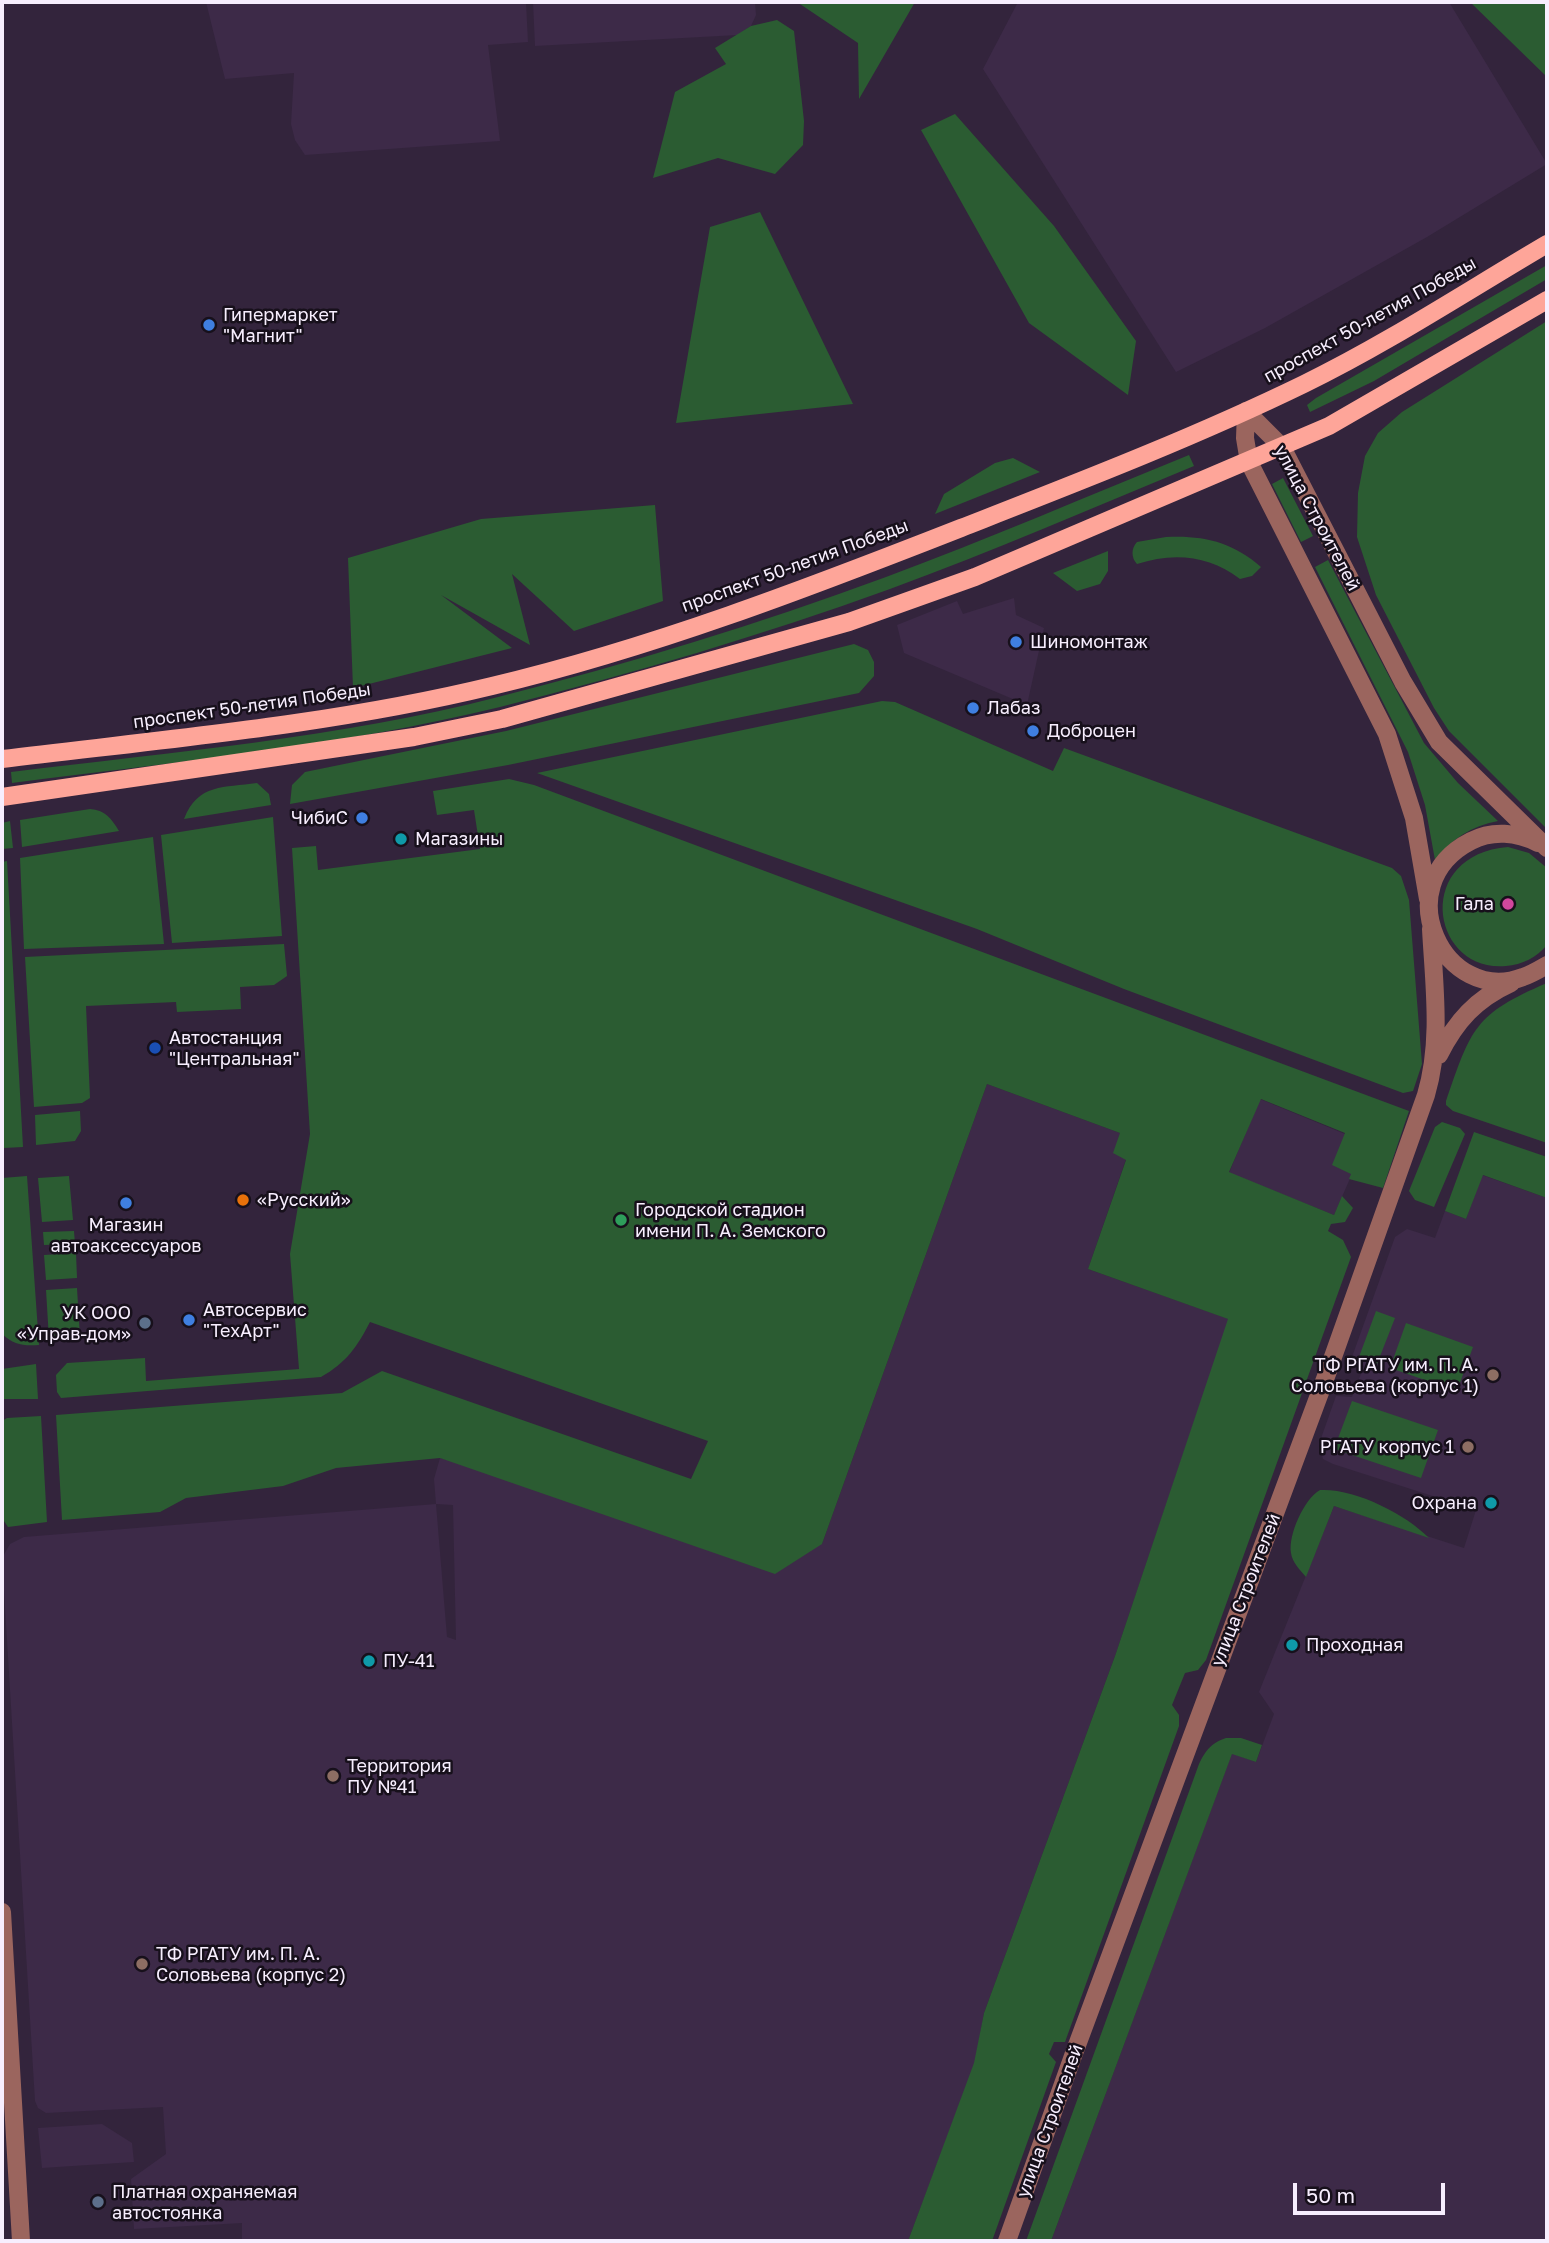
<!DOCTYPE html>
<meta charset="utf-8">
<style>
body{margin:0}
#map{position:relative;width:1549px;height:2243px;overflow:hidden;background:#33243c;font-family:"Golos Text",sans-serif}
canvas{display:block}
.frame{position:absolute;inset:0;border:4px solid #f7eefe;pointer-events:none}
.scale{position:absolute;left:1293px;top:2183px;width:152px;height:32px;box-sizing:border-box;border:4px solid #f7eefe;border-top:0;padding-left:9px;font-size:21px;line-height:24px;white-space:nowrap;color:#f7eefe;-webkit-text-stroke:5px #17101b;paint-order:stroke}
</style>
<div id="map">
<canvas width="1549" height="2243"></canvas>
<div class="frame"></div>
<div class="scale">50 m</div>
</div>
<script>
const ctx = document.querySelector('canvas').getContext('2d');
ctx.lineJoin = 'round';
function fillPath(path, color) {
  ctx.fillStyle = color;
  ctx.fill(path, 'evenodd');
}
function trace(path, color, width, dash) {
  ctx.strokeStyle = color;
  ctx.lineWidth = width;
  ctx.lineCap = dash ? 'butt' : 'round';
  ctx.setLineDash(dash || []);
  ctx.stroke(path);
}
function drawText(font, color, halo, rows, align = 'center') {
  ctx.font = font + ' "Golos Text",sans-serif';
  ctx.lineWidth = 5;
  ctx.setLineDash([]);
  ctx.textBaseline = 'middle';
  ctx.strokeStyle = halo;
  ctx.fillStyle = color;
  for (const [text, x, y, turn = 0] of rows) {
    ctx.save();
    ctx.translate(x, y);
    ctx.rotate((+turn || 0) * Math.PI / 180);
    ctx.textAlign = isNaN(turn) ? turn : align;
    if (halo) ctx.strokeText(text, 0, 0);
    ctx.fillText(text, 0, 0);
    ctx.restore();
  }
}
const built = new Path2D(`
 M206,2H526L528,42L488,45L500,141L305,155L295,140L291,124L294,73L225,79Z
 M533,2H755L756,15L751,26L738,35L535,46Z
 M1018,2H1449L1547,164L1427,237L1265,328L1176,372L983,69Z
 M1014,598L1016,615L1044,628L1027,705L904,653L897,625L957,601L963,614Z
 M987,1084L1120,1133L1126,1159L1088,1269L1229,1319L1115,1656L984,2013L975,2063L908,2241H242V2223L134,2229L131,2179L166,2154L163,2107L46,2113L38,2108L35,2101L2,1558L10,1544L24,1537L436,1504L434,1479L440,1458L822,1544ZM436,1504L453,1505L456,1640L447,1637Z
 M1260,1099L1345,1134L1352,1174L1334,1215L1229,1173Z
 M1482,1175L1547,1198V2241H1051L1232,1753L1256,1762L1274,1714L1259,1692L1334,1506L1464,1548L1476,1510L1333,1464L1323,1459L1319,1444L1336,1396L1352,1397L1364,1366L1352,1357L1395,1237L1407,1229L1435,1238L1445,1211L1466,1219Z
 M102,2124L132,2143L134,2162L42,2168L38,2128Z`);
const green = new Path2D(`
 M797,2H915L859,99L858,43Z
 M1470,2H1547V77Z
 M777,20L794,31L804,121L803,145L775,174L718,158L653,178L675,92L726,64L715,48L751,26Z
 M955,114L1054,226L1136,341L1128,395L1029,323L921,130Z
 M760,212L853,404L676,423L710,227Z
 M1547,265V279L1374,381L1310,412L1307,405L1316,398Z
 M1547,321V829L1449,731L1434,708L1376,595L1357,537L1358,493L1365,456L1378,433L1402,412Z
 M1189,455L1194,466C1093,508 993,551 890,589C763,635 632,674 500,707C341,746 175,762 12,783L11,772C173,752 339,738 498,697C628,664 759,624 886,577C988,539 1088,496 1189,455Z
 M1013,458L1040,472L935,514L944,494L995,463Z
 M1283,478L1313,536L1301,542L1272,484Z
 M655,505L663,601L574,631L512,574L530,645L441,595L512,648L353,688L348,558L481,519Z
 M1166,537C1203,535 1233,542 1261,567L1252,576L1240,579C1209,555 1173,552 1137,564C1131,558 1131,548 1137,542Z
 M1108,551V571L1100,584L1077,591L1053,573Z
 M1328,560L1424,743L1458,783L1498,821C1471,826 1452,839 1435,860L1425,805L1408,752L1315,567Z
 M854,644L868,650L874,662V676L859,693L508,765L290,804L292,785L305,772L506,731Z
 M882,701L895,702L1053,771L1064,748L1392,868L1401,876L1409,900L1422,1064L1413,1091L1403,1093L1124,989L977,929L537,773Z
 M509,779L534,785L1409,1111L1383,1188L1349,1179L1351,1174L1332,1165L1345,1133L1261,1099L1229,1172L1334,1215L1342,1196L1353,1208L1345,1222L1331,1224L1328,1231L1343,1240L1351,1257L1206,1660L1198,1670L1185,1673L1172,1705L1179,1715V1726L1065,2042H1054L1049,2054L1056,2062L992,2241H908L974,2063L984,2013L1115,1656L1228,1319L1088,1269L1126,1160L1113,1153L1120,1133L987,1084L822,1544L775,1574L440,1458L336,1468L283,1486L186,1498L160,1512L62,1520L56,1415L342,1393L382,1371L691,1479L708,1441L370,1322C357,1347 346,1363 321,1377L61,1398L57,1392L56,1375L67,1363L145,1358L146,1381L299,1369L290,1254L310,1134L292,848L316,846L318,870L480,849L474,810L437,815L433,791Z
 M257,783L269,794L271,805L184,819C198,783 224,788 257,783Z
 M90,809C105,810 111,818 119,831L22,847L20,820Z
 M273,817L282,936L172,943L161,835Z
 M10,821L13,848L2,849V823Z
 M153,837L164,944L24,949L20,858Z
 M1508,847L1529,853L1547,868V945C1537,957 1522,965 1506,966C1431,973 1412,855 1508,847Z
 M7,861L23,1147L4,1148L2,862Z
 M284,944L287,976L274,985L240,987L241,1009L177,1012L176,1002L86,1006L90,1098L82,1103L34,1107L25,957Z
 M1547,983V1143L1453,1111L1446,1105V1101C1471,1029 1474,1014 1547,983Z
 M80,1111L81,1131L75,1141L36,1145L35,1115Z
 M1442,1122L1460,1128L1465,1134L1434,1207L1415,1200L1409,1191L1435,1127Z
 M1474,1132L1547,1157V1198L1483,1175L1466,1219L1445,1211Z
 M27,1176L39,1345C23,1346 14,1345 2,1334V1178Z
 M69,1176L73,1220L42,1222L38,1178Z
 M74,1231L75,1244L44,1245L43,1232Z
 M76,1253L77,1278L46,1280L44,1255Z
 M77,1288L80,1337L49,1339L46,1290Z
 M1376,1311L1395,1318L1377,1364L1359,1357Z
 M1406,1323L1473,1347L1457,1391L1390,1368Z
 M36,1364L38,1399H2V1369Z
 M1352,1401L1438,1430L1421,1478L1334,1449Z
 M41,1416L47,1522L8,1527L2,1518V1421L7,1418Z
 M1320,1490C1354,1488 1406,1514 1429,1538L1334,1506L1306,1577C1300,1570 1292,1562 1291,1553C1288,1535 1304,1499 1320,1490Z
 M1226,1738H1241L1262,1745L1256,1762L1232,1754L1051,2241H1026L1199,1764C1206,1750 1211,1743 1226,1738Z`);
const minor = new Path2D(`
 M1246,411L1282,447L1403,682L1439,742L1547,848
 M1246,411L1245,438L1249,462L1387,734L1414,818L1428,899
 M1538,843C1517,832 1492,830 1471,841C1385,885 1445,1007 1523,977C1532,974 1540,969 1547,965
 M1439,1055C1456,1021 1476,999 1511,983
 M2,1912L21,2241
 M1007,2241L1073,2056L1328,1371L1426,1095C1442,1041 1434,985 1431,929`);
const major = new Path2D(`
 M2,759C166,739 331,725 492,686C652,648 808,588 961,528C1076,483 1193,438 1304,384C1388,343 1467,291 1547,244
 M2,797L414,737L502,719L849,622L975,577L1329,426L1547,300`);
const markers = [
 [209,325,7,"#3f7fe0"],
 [1016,642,7,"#3f7fe0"],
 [973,708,7,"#3f7fe0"],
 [1033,731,7,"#3f7fe0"],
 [362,818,7,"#3f7fe0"],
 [401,839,7,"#0f9aa8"],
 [1508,904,7,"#d1479c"],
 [155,1048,7,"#1a4fb4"],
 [243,1200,7,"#e8710a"],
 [126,1203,7,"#3f7fe0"],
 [621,1220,7,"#2e9e5b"],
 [189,1320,7,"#3f7fe0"],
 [145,1323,7,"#5c6f8a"],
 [1493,1375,7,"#8d6e63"],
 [1468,1447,7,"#8d6e63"],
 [1491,1503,7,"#0f9aa8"],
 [1292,1645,7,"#0f9aa8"],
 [369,1661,7,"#0f9aa8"],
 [333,1776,7,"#8d6e63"],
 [142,1964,7,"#8d6e63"],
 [98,2202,7,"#5c6f8a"]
];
const poiNames = [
 ["Гипермаркет",223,315],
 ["\"Магнит\"",223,336],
 ["Шиномонтаж",1030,642],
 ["Лабаз",987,708],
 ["Доброцен",1047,731],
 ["ЧибиС",348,818,"right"],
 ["Магазины",415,839],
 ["Гала",1494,904,"right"],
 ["Автостанция",169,1038],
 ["\"Центральная\"",169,1059],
 ["«Русский»",257,1200],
 ["Городской стадион",635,1210],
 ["имени П. А. Земского",635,1231],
 ["Магазин",126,1225,"center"],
 ["автоаксессуаров",126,1246,"center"],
 ["Автосервис",203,1310],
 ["\"ТехАрт\"",203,1331],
 ["УК ООО",131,1313,"right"],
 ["«Управ-дом»",131,1334,"right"],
 ["ТФ РГАТУ им. П. А.",1479,1365,"right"],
 ["Соловьева (корпус 1)",1479,1386,"right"],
 ["РГАТУ корпус 1",1454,1447,"right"],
 ["Охрана",1477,1503,"right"],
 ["Проходная",1306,1645],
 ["ПУ-41",383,1661],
 ["Территория",347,1766],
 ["ПУ №41",347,1787],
 ["ТФ РГАТУ им. П. А.",156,1954],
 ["Соловьева (корпус 2)",156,1975],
 ["Платная охраняемая",112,2192],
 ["автостоянка",112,2213]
];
const streetNames = [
 ["проспект 50-летия Победы",1370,320,-29],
 ["улица Строителей",1317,518,62],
 ["проспект 50-летия Победы",795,566,-20],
 ["проспект 50-летия Победы",252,706,-8],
 ["улица Строителей",1246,1590,-69],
 ["улица Строителей",1050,2121,-70]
];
fillPath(built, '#3d2a48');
fillPath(green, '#2b5c32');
trace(minor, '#9b655e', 18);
trace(major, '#fea599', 18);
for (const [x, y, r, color] of markers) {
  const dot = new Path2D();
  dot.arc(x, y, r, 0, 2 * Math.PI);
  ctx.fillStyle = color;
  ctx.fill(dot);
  trace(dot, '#17101b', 2.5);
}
drawText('18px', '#f7eefe', '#17101b', poiNames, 'left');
drawText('18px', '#f7eefe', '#17101b', streetNames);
</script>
